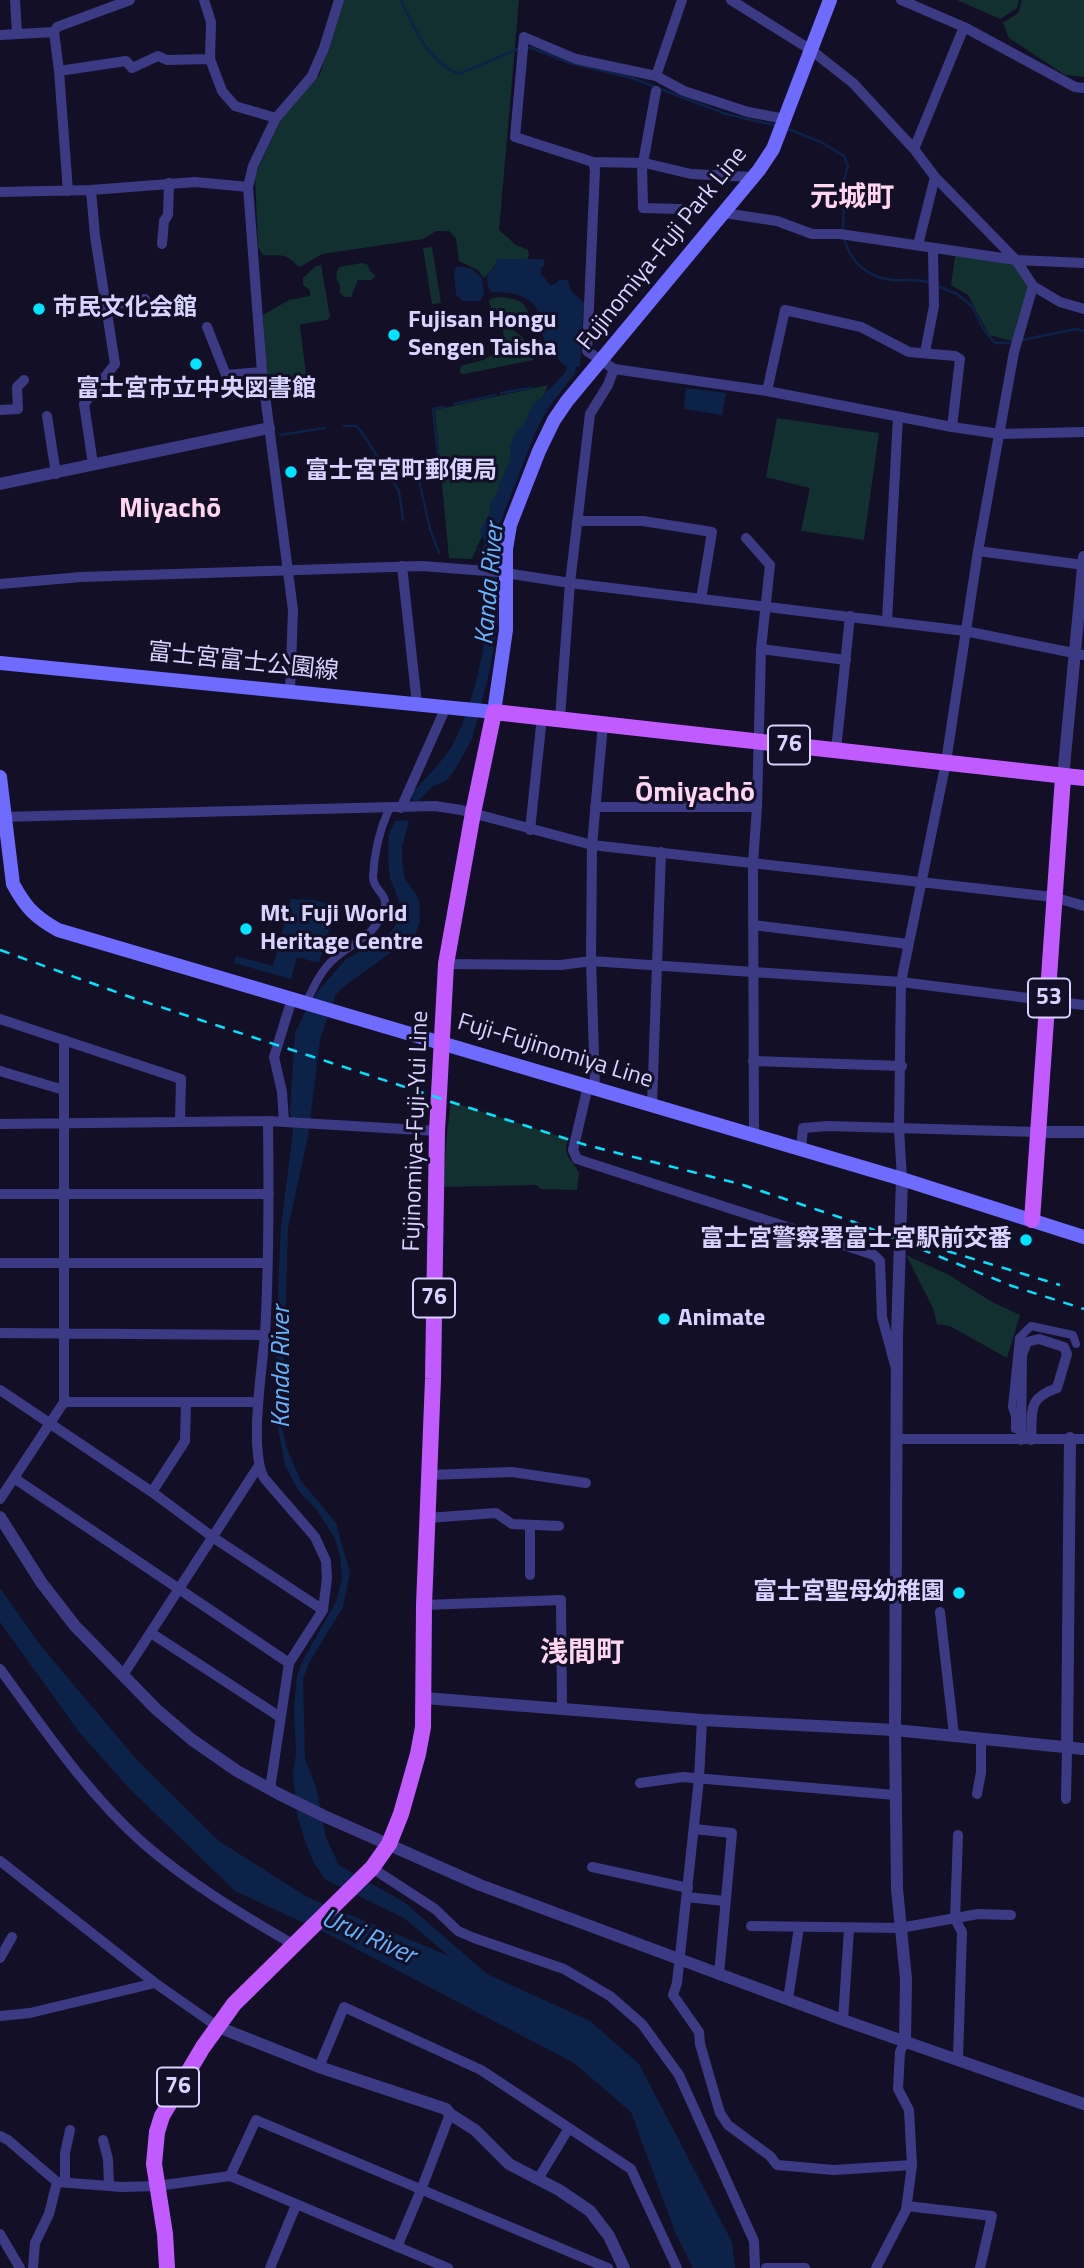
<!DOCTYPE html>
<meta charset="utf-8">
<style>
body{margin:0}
canvas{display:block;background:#130f26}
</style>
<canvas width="1084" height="2268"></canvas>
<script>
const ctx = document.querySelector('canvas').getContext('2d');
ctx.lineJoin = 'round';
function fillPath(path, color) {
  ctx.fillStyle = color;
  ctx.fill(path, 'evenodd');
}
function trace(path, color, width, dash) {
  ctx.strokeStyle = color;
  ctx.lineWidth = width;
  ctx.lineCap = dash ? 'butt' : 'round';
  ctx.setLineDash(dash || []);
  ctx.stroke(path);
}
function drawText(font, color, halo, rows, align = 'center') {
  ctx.font = font + ' "Titillium Web","Noto Sans JP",sans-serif';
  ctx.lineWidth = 6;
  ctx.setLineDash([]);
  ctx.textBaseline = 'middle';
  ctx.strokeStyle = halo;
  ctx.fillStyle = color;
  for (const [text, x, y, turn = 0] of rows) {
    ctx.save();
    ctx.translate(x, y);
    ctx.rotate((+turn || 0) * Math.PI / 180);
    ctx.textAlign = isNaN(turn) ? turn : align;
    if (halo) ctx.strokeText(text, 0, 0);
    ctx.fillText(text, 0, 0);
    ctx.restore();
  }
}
const green = new Path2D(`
 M343,0H519L499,230L516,245L528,250L529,255L527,259H497L495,266L484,278L478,270L459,261L456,238L449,231H436L423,239L322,254L300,267C295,265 292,259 287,257C280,254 270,256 263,255L258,247L255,175L283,115L320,74Z
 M957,0H1019L1017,8L1000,19Z
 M1022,0H1084V77L1065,75L1009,38L1003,23L1018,13Z
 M432,247L441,303L432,304L423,248Z
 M955,256L1015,263L1030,287L1015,342L989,335L968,295L951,285Z
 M362,263L368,265L370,271L376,276L371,280H358L351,297H344L340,293V285C335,279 336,274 339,267Z
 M321,265L330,317L327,320L301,324L300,326L308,389L305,394C290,398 276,392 267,381L263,315L289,300L310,296V290L303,285V278L316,266Z
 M501,297C517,299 528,301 529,319L517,324L493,313L489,301L492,298Z
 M503,326C519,331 531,343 533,360L464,374L460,373L461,366L483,360L504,349Z
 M548,385L472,559L449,558L435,410Z
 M777,418L879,433L864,540L801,531L810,488L766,477Z
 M451,1102L568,1139C562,1157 572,1158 579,1173L577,1190L541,1189L536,1185L443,1187L447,1133Z
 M906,1255L949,1275L992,1302L1020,1315L1007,1358L950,1326L937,1324L933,1308Z`);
const water = new Path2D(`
 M497,259H543L545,264L541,268V274L550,285L555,284L559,280H568L571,291L584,303L580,366L576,367L575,373L548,408L535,433L499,526L496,547L498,623L490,669L472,739L456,768L446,781L433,786L417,802L412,799V793C426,778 442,762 453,744C469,715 484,658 486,625C488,602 485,578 483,555L478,553V548H483L485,542L481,535V528L490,513V504L498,491L499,483C506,476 504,468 510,461V446L517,430L523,426L534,402L544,396L546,391L550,389L567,370V367C557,361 554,350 545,344C543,336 542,329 541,321C537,295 513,292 491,292L488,287L487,275L496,266Z
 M457,266L472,269L482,278L484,294L480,301H463L456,295L454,270Z
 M686,388L726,393L722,415L684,409Z
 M409,820L402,847V862L405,879L419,899L420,921L415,935L343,987L336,994L320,1039L308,1136L288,1228L282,1428L287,1449L301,1481L336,1523L350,1573L343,1607L309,1663L303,1679L305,1759L316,1787L326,1838L339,1865L404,1902L487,1974L590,2021L639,2064L732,2242L735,2268H693L675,2232L631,2112L574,2063L332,1936L235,1891L128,1787L79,1732L0,1622V1588L41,1646L137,1760L219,1841L307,1897L449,1956L404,1918L326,1880L314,1863L305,1841L297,1814L293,1774L296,1753L294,1710L297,1676L303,1660L336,1602L342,1579L340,1556L335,1539L317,1510L298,1490L285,1466L277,1423L275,1400L279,1267L281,1227L293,1131L290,1110L295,1033L304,1014L319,990L346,959L387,937L395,926L401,907L390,878L388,858L389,835L395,821Z
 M291,899L313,900L336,906L319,963L297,957L291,979L234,963L236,956L273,966Z`);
const stream = new Path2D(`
 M401,0C414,28 428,62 459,74L518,49
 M525,48H532L570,63L632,78L726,114L778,126
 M788,129L821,142L844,156L848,166L844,180L843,232
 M844,238C850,262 867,277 892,280C906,281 918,278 931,283
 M937,286L957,294L972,306L984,330L995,343H1013
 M1022,340L1076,329L1084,331
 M501,393L531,388
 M454,404L496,395
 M344,426H357L361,431L399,491L403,520
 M280,435L325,428
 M439,553L430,529L416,467L439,463L433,409L443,407`);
const pedestrian = new Path2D(`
 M306,1003C314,986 321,970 335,958C356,940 373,938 384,910C390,894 373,891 373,877C374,854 380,829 389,809
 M1015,1429V1416L1012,1407L1019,1338L1031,1326L1073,1335L1076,1344`);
const minor = new Path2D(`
 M15,0L17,34
 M204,0L211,22L210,59L222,91L235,106L276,118
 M731,0L811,50L853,83L914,149L935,177L1016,260L1033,286L1060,302L1084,309
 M901,0L964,27L1075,87L1084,88
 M54,32L59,71L68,191
 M0,35L54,32L57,27L130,0
 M59,71L126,61L132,68L158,56L167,60L210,59
 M656,76L682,0
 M785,119L748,112L684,91L656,76L576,59L524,37L515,137L593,162L595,170L587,351L614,369L767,391L952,427L1000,434L1084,432
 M914,149L964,27
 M593,162L645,163L691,174L753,177
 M642,163L643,208L680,209
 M643,163L656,91
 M91,190L95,236L115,364L84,404L93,464
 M0,192L91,190L195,182L248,187
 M724,213L777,221L812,234H840L1016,260L1084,263
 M162,244L164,221L168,215L169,183
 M918,245L935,177
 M105,306L145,299
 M207,327L226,375L262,372
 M925,352L934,306L933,249
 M767,391L785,310L861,327L909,352L955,356L960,359L952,427
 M0,410L18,409L17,387L24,380
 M47,416L56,474
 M577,521H643L712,532L701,599
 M746,538L770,565L761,649L757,807L753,863L754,1135
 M978,551L1084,565
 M402,566L417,704
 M0,584L81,577L422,566L499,572L570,583L965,631L1084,655
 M887,621L898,417
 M761,649L846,660
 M290,691L293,610L262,372L248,187L253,166L276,118L312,76L324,48L339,0
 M560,718L570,583L590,414L608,385L614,369
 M836,750L850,616
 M595,807H757
 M401,808L446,707
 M0,817L435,806L461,810L592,845L1053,897L1084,906
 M530,830L542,717
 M753,925L908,944
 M446,964L561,965L591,961L901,982L1084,1005
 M0,1019L181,1079L180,1121
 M753,1061L902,1066
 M0,1071L64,1090
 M588,1086L573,1150L577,1159L874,1255L880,1261L882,1317L895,1365
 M595,1088L591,961L592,845L603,724
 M652,1105L661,852
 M268,1121C269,1192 269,1264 265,1335C262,1369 249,1450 264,1478L315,1537L326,1561L327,1578L323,1610L289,1663L270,1789
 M284,1122L282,1092L274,1057L292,999
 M0,1124L268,1121L437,1131
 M801,1149L803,1128L828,1126L1037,1132
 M902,1179L899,1129L901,982L946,762L978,551L1014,352L1033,286
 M0,1194H269
 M0,1263H267
 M0,1333L265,1335
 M0,1390L152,1492L214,1538L323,1610
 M64,1402H258
 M898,1439H1084
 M1021,1440L1022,1355L1027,1342L1039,1339L1064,1347L1067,1354L1057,1388C1026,1399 1033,1411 1031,1440
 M429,1475L512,1472L586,1483
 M14,1478L289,1663
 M152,1492L185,1441L186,1402
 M0,1499L64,1402V1040
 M427,1518L496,1513L512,1524L559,1526
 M530,1526V1575
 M424,1605L561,1600L562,1707
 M940,1612L954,1735
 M151,1633L280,1717
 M0,1669C44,1729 87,1793 143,1843C189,1883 241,1914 294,1945
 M123,1675L258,1467
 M702,1720L699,1779L677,1983L673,1995L699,2032L700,2044L720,2113L728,2125L770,2156L777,2165L834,2170L912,2165
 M640,1783L683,1777L895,1795
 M977,1794L981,1772V1739
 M1066,1799L1067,1749
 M694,1829L732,1833L719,1974
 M958,1835L955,1919L962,1932L958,2058
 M0,1861L155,1983L218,2027
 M592,1867L688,1888
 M372,1868L435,1909L458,1931L474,1938L564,1969L610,1996L642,2024L679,2075L754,2241L755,2268
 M687,1897L724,1901
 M751,1926L900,1928L978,1914L1011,1915
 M0,1958L12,1937
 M788,1999L799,1927
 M0,2016L30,2013L155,1983
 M843,2020L849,1929
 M319,2067L344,2007L481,2070L631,2169L677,2268
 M0,2136L8,2140L57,2182L122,2187L157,2186L230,2176L448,2268
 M103,2140L108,2159L109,2186
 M230,2176L256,2120L608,2268
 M538,2179L569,2128
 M65,2182V2153L70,2130
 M907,2206L992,2216L980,2268
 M0,2234L20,2268
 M397,2247L421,2190L450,2114
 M33,2268L35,2243L49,2214L57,2182
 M270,2268L296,2205
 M766,2268H805
 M876,2268L906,2210L912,2165L909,2110L898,2089L900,2052L905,2041`);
const tertiary = new Path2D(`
 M0,484L269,428
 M1063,777L1084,557
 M1037,1132H1084
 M902,1179L897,1336L895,1730L897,1889L906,1979L905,2041
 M0,1517L41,1582L75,1626L156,1709L191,1739L237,1771L279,1794L324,1816L480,1885L843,2020L1084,2104
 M424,1698L702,1720L895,1730L1084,1749
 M1067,1749L1070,1438
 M218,2027L319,2067L446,2109L450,2114L475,2130L509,2164L559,2190L590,2211L609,2236L624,2268`);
const secondary = new Path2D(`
 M0,663L494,712L506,630V549L510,525L539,451L554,420L567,401L759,170L773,149L830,0
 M0,777L13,884C26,908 35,917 58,930L902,1179L1084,1237`);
const primary = new Path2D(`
 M1032,1220L1063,777
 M167,2268L165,2234L154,2164L157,2132L162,2116L203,2047L234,2004L372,1868L389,1844L401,1814L418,1754L423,1727L424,1605L433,1379L437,1131L446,964L473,813L494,712L1084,778`);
const rail = new Path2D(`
 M0,950L130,997L451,1102L586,1145L740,1184L854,1222L1012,1286L1084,1309
 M947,1251L1060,1285`);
const markers = [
 [39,309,7,"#00e5ff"],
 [394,335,7,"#00e5ff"],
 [196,364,7,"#00e5ff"],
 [291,472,7,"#00e5ff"],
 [246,929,7,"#00e5ff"],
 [1026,1240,7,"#00e5ff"],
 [664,1319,7,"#00e5ff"],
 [959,1593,7,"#00e5ff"]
];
const shields = [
 [789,745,42],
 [1049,998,42],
 [434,1298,42],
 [178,2087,42]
];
const shieldNames = [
 ["76",789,745],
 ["53",1049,998],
 ["76",434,1298],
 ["76",178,2087]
];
const streetNames = [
 ["Fujinomiya-Fuji Park Line",663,249,-51],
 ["富士宮富士公園線",243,663,6],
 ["Fuji-Fujinomiya Line",555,1052,17],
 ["Fujinomiya-Fuji-Yui Line",417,1131,-88]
];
const poiNames = [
 ["市民文化会館",53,309],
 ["Fujisan Hongu",408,321],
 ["Sengen Taisha",408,349],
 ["富士宮市立中央図書館",196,390,"center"],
 ["富士宮宮町郵便局",305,472],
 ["Mt. Fuji World",260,915],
 ["Heritage Centre",260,943],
 ["富士宮警察署富士宮駅前交番",1012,1240,"right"],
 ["Animate",678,1319],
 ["富士宮聖母幼稚園",945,1593,"right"]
];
const waterNames = [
 ["Kanda River",491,584,-85],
 ["Kanda River",283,1367,-90],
 ["Urui River",368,1938,24]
];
const quarterNames = [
 ["元城町",852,199],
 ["Miyachō",170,510],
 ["Ōmiyachō",695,794],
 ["浅間町",582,1654]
];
fillPath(green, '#12302f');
fillPath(water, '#0c2248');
trace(stream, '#0c2248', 2.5);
trace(pedestrian, '#3d3a85', 8);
trace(minor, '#3d3a85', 10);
trace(tertiary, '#3d3a85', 12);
trace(secondary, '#6f6bff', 14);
trace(primary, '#c25bff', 16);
trace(rail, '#00e5ff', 2.5, [10, 9]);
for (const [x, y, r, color] of markers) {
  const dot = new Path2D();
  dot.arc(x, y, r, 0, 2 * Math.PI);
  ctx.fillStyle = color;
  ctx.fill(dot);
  trace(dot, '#130f26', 2.5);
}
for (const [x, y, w] of shields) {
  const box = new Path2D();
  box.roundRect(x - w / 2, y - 19.5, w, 39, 5);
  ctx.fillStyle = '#130f26';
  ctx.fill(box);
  trace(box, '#d9d4ff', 2);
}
drawText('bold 23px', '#d9d4ff', null, shieldNames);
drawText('24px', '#d9d4ff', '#130f26', streetNames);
drawText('bold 24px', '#d9d4ff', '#130f26', poiNames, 'left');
drawText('italic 26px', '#62b6ff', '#130f26', waterNames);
drawText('bold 28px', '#ffd6f0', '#130f26', quarterNames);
</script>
